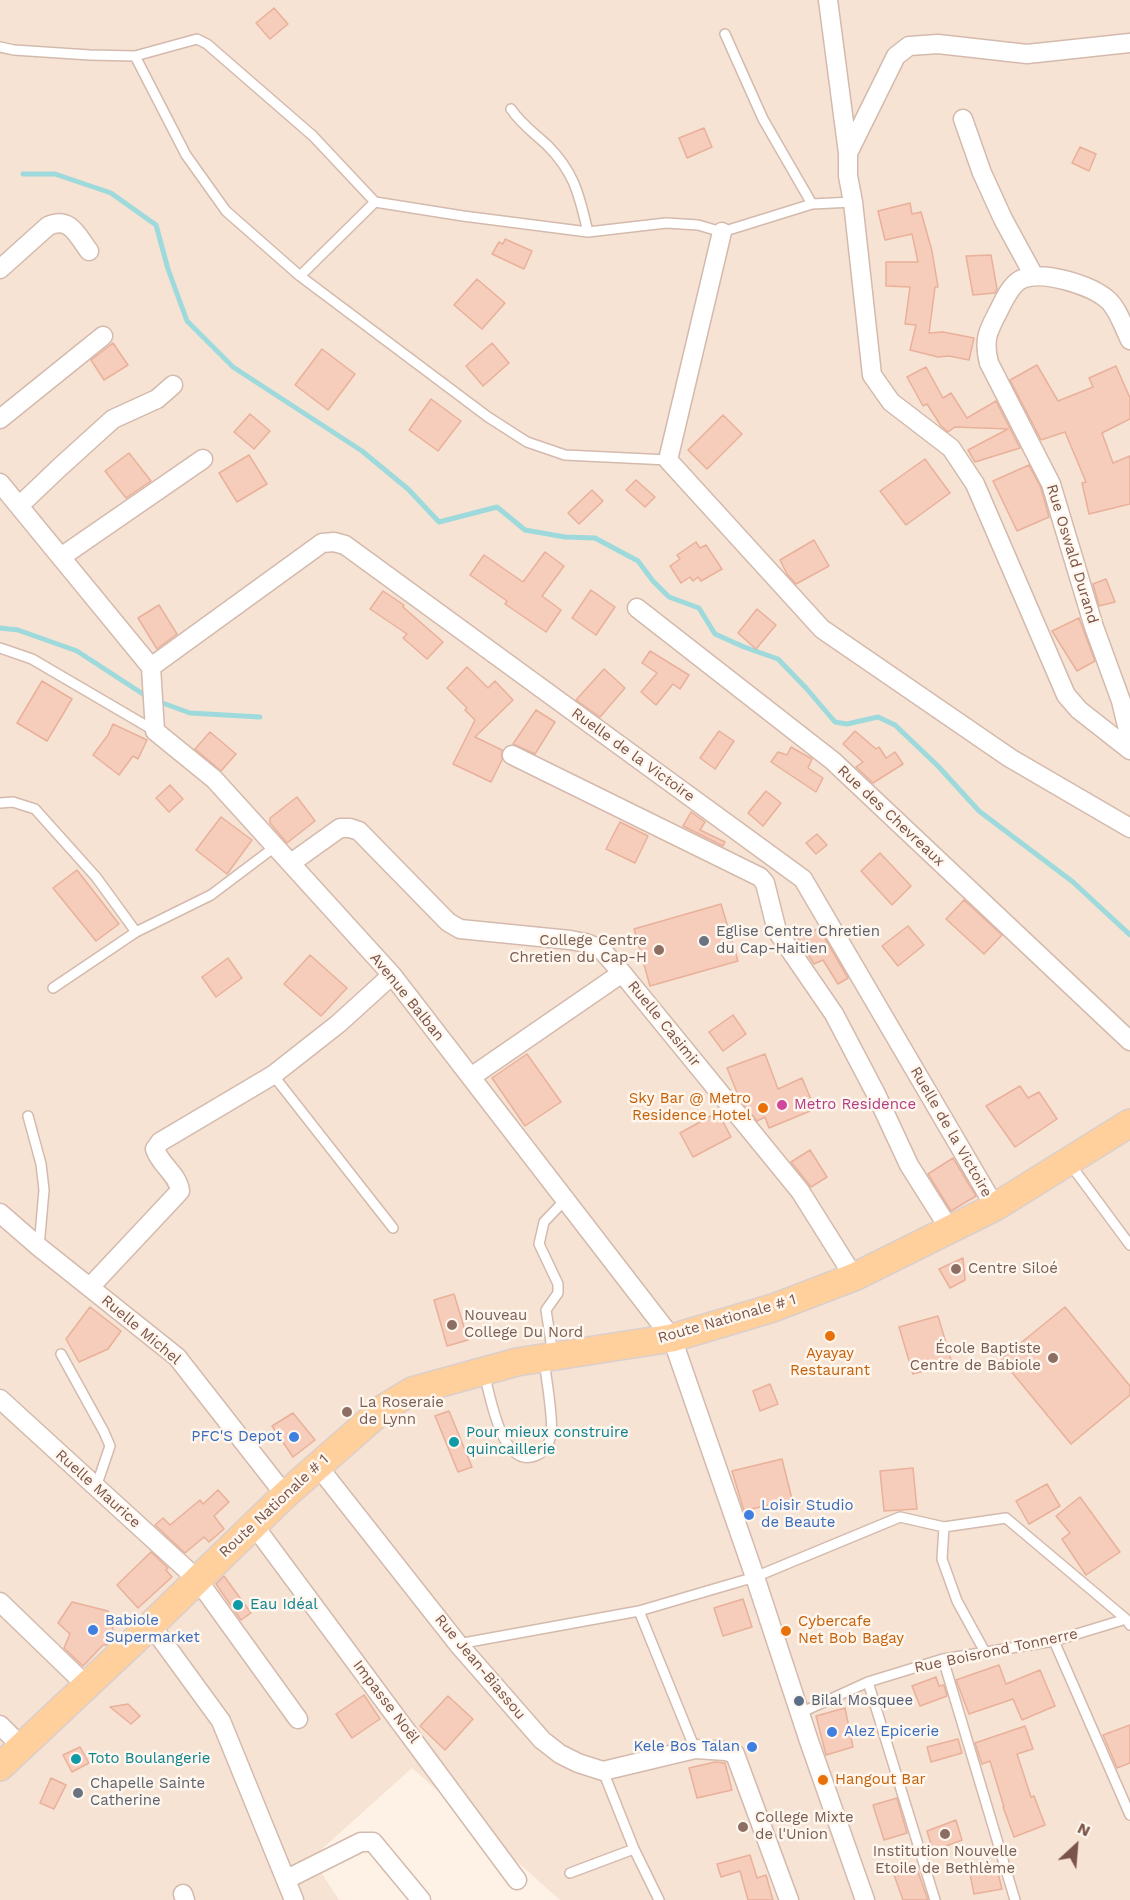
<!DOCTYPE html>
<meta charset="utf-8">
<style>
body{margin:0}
#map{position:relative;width:1130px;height:1900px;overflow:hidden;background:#fef2e6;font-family:"Work Sans",sans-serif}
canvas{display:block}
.north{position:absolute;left:1046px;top:1816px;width:60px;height:60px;-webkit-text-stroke:4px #fff6ee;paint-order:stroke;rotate:26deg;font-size:16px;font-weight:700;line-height:24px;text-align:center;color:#7a5448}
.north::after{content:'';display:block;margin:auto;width:21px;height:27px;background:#7a5448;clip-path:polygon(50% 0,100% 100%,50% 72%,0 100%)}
</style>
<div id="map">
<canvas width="1130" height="1900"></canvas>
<div class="north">N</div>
</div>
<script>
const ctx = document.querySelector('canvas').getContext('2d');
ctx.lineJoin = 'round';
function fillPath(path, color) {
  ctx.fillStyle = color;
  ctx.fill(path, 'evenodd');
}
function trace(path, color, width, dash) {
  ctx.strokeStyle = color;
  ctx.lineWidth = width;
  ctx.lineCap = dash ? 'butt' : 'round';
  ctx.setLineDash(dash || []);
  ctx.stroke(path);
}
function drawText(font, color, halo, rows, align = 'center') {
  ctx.font = font + ' "Work Sans",sans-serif';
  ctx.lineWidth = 5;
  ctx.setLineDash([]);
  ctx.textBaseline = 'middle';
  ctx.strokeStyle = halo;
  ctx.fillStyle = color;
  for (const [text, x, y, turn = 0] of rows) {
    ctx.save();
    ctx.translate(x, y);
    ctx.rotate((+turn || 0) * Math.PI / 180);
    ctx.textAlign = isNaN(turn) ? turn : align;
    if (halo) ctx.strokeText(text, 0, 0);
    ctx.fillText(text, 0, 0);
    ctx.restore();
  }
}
const residential = new Path2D(`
 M0,0H1130V1900H560L412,1768L312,1858L339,1900H0Z`);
const stream = new Path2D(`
 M23,174H55L111,193L156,225L168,269L187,321L233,367L362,451L408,489L439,522L497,507L525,530L565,537L595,538L638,561L653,581L669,597L699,608L715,634L744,647L778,659L806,688L835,722L847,724L878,717L895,725L938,766L979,811L1073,882L1130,935
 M0,628L18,630L77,651L149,698
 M157,701L190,713L260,717`);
const building = new Path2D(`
 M274,8L288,24L270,39L256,23Z
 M704,128L712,147L687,158L679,138Z
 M1080,147L1096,154L1089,171L1072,163Z
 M910,203L912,214L921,212L932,251L938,287H935L929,333L943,332L974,338L969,360L949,356L938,357L910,350L916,325L905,324L910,287L886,286V262H918L912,234L885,240L878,211Z
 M505,239L532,251L524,269L492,254L499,242L503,244Z
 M991,255L997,289L995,293L973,295L966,256Z
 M477,279L505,303L482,329L454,305Z
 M113,343L128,365L104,380L91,360Z
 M492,343L509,363L483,386L466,366Z
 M322,349L355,374L328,410L295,385Z
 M1037,365L1058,401L1093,387L1089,378L1116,366L1130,398V419L1102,433L1113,463L1130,456V504L1089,514L1082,483L1086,482L1065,432L1041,440L1010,380Z
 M926,367L943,398L951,393L967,418L996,401L1020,448L975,462L968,450L1008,429L955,427L948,432L941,426L927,404L923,406L907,377Z
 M431,399L461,421L438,451L409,430Z
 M250,414L270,431L254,449L234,432Z
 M723,415L742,434L707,469L688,450Z
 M129,453L151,481L126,498L105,471Z
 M249,455L267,484L237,502L219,473Z
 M925,459L950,493L906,525L880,491Z
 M1029,465L1041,488L1049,517L1017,531L993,481Z
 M636,480L655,497L645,507L626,490Z
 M592,490L603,501L579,524L568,513Z
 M814,540L829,566L796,584L787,574L780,560Z
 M696,542L700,548L706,545L722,569L701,581L698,577L693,581L690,577L681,583L670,566L680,559L677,555Z
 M545,552L564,566L542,596L561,610L546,632L505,604L507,601L470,575L484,555L523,582Z
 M1106,579L1115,602L1099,606L1093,584Z
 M591,590L615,607L596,635L572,618Z
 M383,591L404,605L403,607L443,642L427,659L403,638L407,634L370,609Z
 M159,605L177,634L157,649L138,618Z
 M757,609L776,625L756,649L738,633Z
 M1079,618L1095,661L1077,671L1052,631Z
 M650,651L689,675L680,689L673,684L656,705L641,692L657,673L642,663Z
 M467,667L488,688L495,681L513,700L475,737L502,750V760L491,782L453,764L475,720L465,710L467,708L447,688Z
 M604,669L625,688L600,717L576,700Z
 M42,681L72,699L47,741L17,723Z
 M536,710L555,722L535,754L513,744Z
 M113,724L147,740L138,759L133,756L119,775L93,755L108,735Z
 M719,731L734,741L715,769L700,758Z
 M855,731L876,749L879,747L886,758L895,752L903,764L873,783L856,767L863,762L843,744Z
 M210,732L236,754L221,771L195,749Z
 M791,747L812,759L808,768L823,778L816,792L771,762L778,752L787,755Z
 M170,785L183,799L169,812L156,798Z
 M766,791L781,803L763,826L748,813Z
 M297,797L315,821L287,843L270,823V818Z
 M691,812L705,822L700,830L725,842L723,846L683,826Z
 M221,817L252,840L227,874L196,850Z
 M620,822L648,836L635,863L606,849Z
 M817,834L827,845L816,854L806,843Z
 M880,853L911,886L892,905L861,871Z
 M77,870L119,924L96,941L53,888Z
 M964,900L1002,935L984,954L946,919Z
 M721,904L738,961L650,986L634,929Z
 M908,926L924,945L898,966L882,946Z
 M819,928L848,978L838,984L823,960L814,964L798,939Z
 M310,955L347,988L321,1016L284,984Z
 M228,958L242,978L216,997L202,977Z
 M733,1015L746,1034L723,1051L709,1032Z
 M527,1054L561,1102L525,1126L492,1078Z
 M765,1054L778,1089L802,1078L815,1109L769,1128L765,1117L757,1121L740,1100L727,1068Z
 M1020,1086L1028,1098L1039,1092L1057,1119L1015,1147L986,1106Z
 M718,1112L731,1137L693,1157L680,1133Z
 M810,1150L827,1177L811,1187L791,1162Z
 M953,1158L976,1196L951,1211L928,1174Z
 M963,1258L965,1280L950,1288L939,1269Z
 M454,1294L468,1340L447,1346L434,1300Z
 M90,1307L121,1331L108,1349L79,1362L66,1339Z
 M1065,1307L1130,1386V1395L1071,1444L1001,1359Z
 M938,1316L952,1363L913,1374L899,1327Z
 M770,1384L778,1404L760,1411L753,1391Z
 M449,1411L472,1467L458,1472L435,1416Z
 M293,1413L315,1440L293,1457L272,1426Z
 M782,1459L792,1499L744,1511L732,1471Z
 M913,1468L917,1509L884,1511L880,1471Z
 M1047,1484L1060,1506L1029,1524L1016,1501Z
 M218,1490L229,1502L214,1516L224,1529L209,1542L204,1537L185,1553L155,1525L163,1518L170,1525L200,1500L203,1504Z
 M1080,1497L1120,1552L1086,1575L1062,1539L1070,1533L1056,1516Z
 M151,1552L168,1568L166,1570L172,1577L138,1608L117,1585Z
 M224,1576L251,1613L241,1620L216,1584Z
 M743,1599L752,1627L723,1636L714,1608Z
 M72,1602L108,1611L115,1637L107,1645H103L83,1666L64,1648L70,1634L58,1623Z
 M999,1665L1006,1684L1040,1670L1055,1706L1022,1720L1013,1699L969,1714L956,1680Z
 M936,1677L939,1686L944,1685L947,1696L920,1706L912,1686Z
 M364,1695L380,1719L352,1738L336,1714Z
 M448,1696L473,1719L445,1750L420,1726Z
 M128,1704L140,1716L131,1724L110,1707Z
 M845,1708L853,1747L826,1755L816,1716Z
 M1130,1725V1763L1117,1768L1103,1735Z
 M1025,1726L1033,1749L1017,1754L1031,1797L1034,1796L1045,1825L1014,1837L1003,1807H1004L990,1761L982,1764L975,1743Z
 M958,1739L962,1753L931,1762L927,1747Z
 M80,1747L89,1763L72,1772L63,1755Z
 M715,1762L725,1763L732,1790L697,1798L689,1768Z
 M51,1778L66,1785L54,1809L40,1803Z
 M897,1798L907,1833L884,1840L873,1805Z
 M956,1820L962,1840L933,1851L927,1831Z
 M750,1855L757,1878L766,1875L773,1900H748L740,1871L721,1877L717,1864Z
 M916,1866L928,1900H903L893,1872Z
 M997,1869L1002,1889L974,1894L970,1874Z`);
const service = new Path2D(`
 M725,34L763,119L812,204L853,202
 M0,47L14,50L90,55L135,56L197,39L207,44L313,136L375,202L463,216L588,232L666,223L698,225L722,232L812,204
 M135,56L186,155L226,211L300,276L488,417L527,442L565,455L668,460
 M511,109C521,124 534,133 547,145C575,173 579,195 588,232
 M300,276L375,202
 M0,648L32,659L155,731
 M0,803L13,802L35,809L96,877L136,932L211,895L276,846
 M53,988L136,932
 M273,1075L393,1228
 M28,1116L41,1164L44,1190L39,1247
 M1070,1164L1130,1245
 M61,1354L104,1432L110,1446L96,1487
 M553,1355L546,1310L558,1293V1284L539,1244L544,1222L565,1200
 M484,1374C491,1397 501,1468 535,1456C544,1453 549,1444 551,1435C554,1421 546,1377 544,1360
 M944,1527L942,1559L957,1601L985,1652
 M1054,1641L1130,1815
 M458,1644L639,1611
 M943,1659L1015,1900
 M868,1682L935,1900
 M800,1713L868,1682L943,1659L1054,1641L1126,1619
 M695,1749L639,1611L755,1577L900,1517L944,1527L1006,1518L1126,1619L1130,1625
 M603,1771L634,1849L659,1900
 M570,1873L634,1849`);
const minor = new Path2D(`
 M828,0L848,153V176L853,202L872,375L891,402L951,448L975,484L1066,695L1079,710L1130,750
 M963,119L982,173L1003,219L1034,276
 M848,153L896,56L909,46L938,44L1027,54L1130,43
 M722,232L668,460L822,629L1010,758L1130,828
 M0,269L48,226C70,216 77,235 89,251
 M1130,340C1124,328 1118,309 1108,300C1091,285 1041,269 1020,280C1010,286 1004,300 999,310C988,331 983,339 989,363L1051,484L1094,627L1121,701L1130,738
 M0,419L103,336
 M0,483L151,667
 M19,506L60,467L113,419L157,399L173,385
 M61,557L203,459
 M637,608L833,761L1130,1041
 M151,667L155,731L214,779L392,975L672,1338L755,1577L809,1741L865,1900
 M151,667L322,543L334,542L345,545L803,879L995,1207
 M512,755L760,877L765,883L777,931L834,1014L876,1094L909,1165L950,1230
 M291,863L340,828H350L359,831L448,922L460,929L570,940L586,943L601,949L622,973L800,1191L854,1277
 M471,1077L622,973
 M0,1213L39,1247L177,1357L285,1495
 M90,1287L180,1191C178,1174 160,1165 155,1149L160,1142L273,1075L338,1024L392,975
 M0,1399L197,1579L298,1719
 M317,1465L458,1644L542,1740L560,1754L578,1763L603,1771L695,1749L726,1751L735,1754L789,1900
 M253,1524L517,1880
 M0,1602L87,1686
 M151,1625L221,1721L294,1900
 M0,1725L22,1747
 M287,1879L361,1842H373L421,1900
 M183,1894L185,1900`);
const primary = new Path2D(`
 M0,1767L151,1625L285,1495L384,1408L412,1391L517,1362L672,1338L773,1308L854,1277L995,1207L1130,1123`);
const markers = [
 [704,941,6,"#6b7280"],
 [659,950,6,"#8d6e63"],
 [782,1105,6,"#d1479c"],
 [763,1108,6,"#e8710a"],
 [956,1269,6,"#8d6e63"],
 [452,1325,6,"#8d6e63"],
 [830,1336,6,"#e8710a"],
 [1053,1358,6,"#8d6e63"],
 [347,1412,6,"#8d6e63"],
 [294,1437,6,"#3f7fe0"],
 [454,1442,6,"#0f9aa8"],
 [749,1515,6,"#3f7fe0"],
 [238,1605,6,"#0f9aa8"],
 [93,1630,6,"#3f7fe0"],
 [786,1631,6,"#e8710a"],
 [799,1701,6,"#5c6f8a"],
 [832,1732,6,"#3f7fe0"],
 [752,1747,6,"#3f7fe0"],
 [76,1759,6,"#0f9aa8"],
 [823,1780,6,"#e8710a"],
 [78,1793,6,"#6b7280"],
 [743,1827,6,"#8d6e63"],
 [945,1834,6,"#8d6e63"]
];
const streetNames = [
 ["Rue Oswald Durand",1072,554,73],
 ["Ruelle de la Victoire",633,755,36],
 ["Rue des Chevreaux",891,816,43],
 ["Avenue Balban",407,997,51],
 ["Ruelle Casimir",664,1024,51],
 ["Ruelle de la Victoire",951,1132,60],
 ["Route Nationale # 1",727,1319,-16],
 ["Ruelle Michel",141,1330,40],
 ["Ruelle Maurice",98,1489,42],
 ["Route Nationale # 1",274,1506,-43],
 ["Rue Boisrond Tonnerre",996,1651,-12],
 ["Rue Jean-Biassou",480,1667,50],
 ["Impasse Noël",386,1702,53]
];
const worshipNames = [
 ["Eglise Centre Chretien",716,932],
 ["du Cap-Haitien",716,949],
 ["Chapelle Sainte",90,1784],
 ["Catherine",90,1801]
];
const educationNames = [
 ["College Centre",647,941,"right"],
 ["Chretien du Cap-H",647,958,"right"],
 ["Centre Siloé",968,1269],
 ["Nouveau",464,1316],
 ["College Du Nord",464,1333],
 ["École Baptiste",1041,1349,"right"],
 ["Centre de Babiole",1041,1366,"right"],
 ["La Roseraie",359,1403],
 ["de Lynn",359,1420],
 ["College Mixte",755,1818],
 ["de l'Union",755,1835],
 ["Institution Nouvelle",945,1852,"center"],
 ["Etoile de Bethlème",945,1869,"center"]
];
const foodNames = [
 ["Sky Bar @ Metro",751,1099,"right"],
 ["Residence Hotel",751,1116,"right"],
 ["Ayayay",830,1354,"center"],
 ["Restaurant",830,1371,"center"],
 ["Cybercafe",798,1622],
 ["Net Bob Bagay",798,1639],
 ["Hangout Bar",835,1780]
];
const hotelNames = [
 ["Metro Residence",794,1105]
];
const cultureNames = [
 ["Pour mieux construire",466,1433],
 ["quincaillerie",466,1450],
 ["Eau Idéal",250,1605],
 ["Toto Boulangerie",88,1759]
];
const shopNames = [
 ["PFC'S Depot",282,1437,"right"],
 ["Loisir Studio",761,1506],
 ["de Beaute",761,1523],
 ["Babiole",105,1621],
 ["Supermarket",105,1638],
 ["Alez Epicerie",844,1732],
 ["Kele Bos Talan",740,1747,"right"]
];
const serviceNames = [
 ["Bilal Mosquee",811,1701]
];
fillPath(residential, '#f6e3d4');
trace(stream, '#9edadc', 5);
fillPath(building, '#f6ccbb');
trace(building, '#e9b09a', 1.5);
trace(service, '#d4baad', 12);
trace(minor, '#d4baad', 21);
trace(primary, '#dacfcc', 30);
trace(service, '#fff', 9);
trace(minor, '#fff', 18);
trace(primary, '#ffcf9c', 27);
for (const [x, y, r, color] of markers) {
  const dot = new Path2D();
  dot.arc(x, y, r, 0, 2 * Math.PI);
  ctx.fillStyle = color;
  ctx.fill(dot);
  trace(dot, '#fff6ee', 2);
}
drawText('15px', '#7a5448', '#fff6ee', streetNames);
drawText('15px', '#5b616d', '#fff6ee', worshipNames, 'left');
drawText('15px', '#785e54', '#fff6ee', educationNames, 'left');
drawText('15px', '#c56008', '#fff6ee', foodNames, 'left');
drawText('15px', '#b23c85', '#fff6ee', hotelNames, 'left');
drawText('15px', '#0d838f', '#fff6ee', cultureNames, 'left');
drawText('15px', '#366cbe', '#fff6ee', shopNames, 'left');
drawText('15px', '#4e5e75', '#fff6ee', serviceNames, 'left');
</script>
